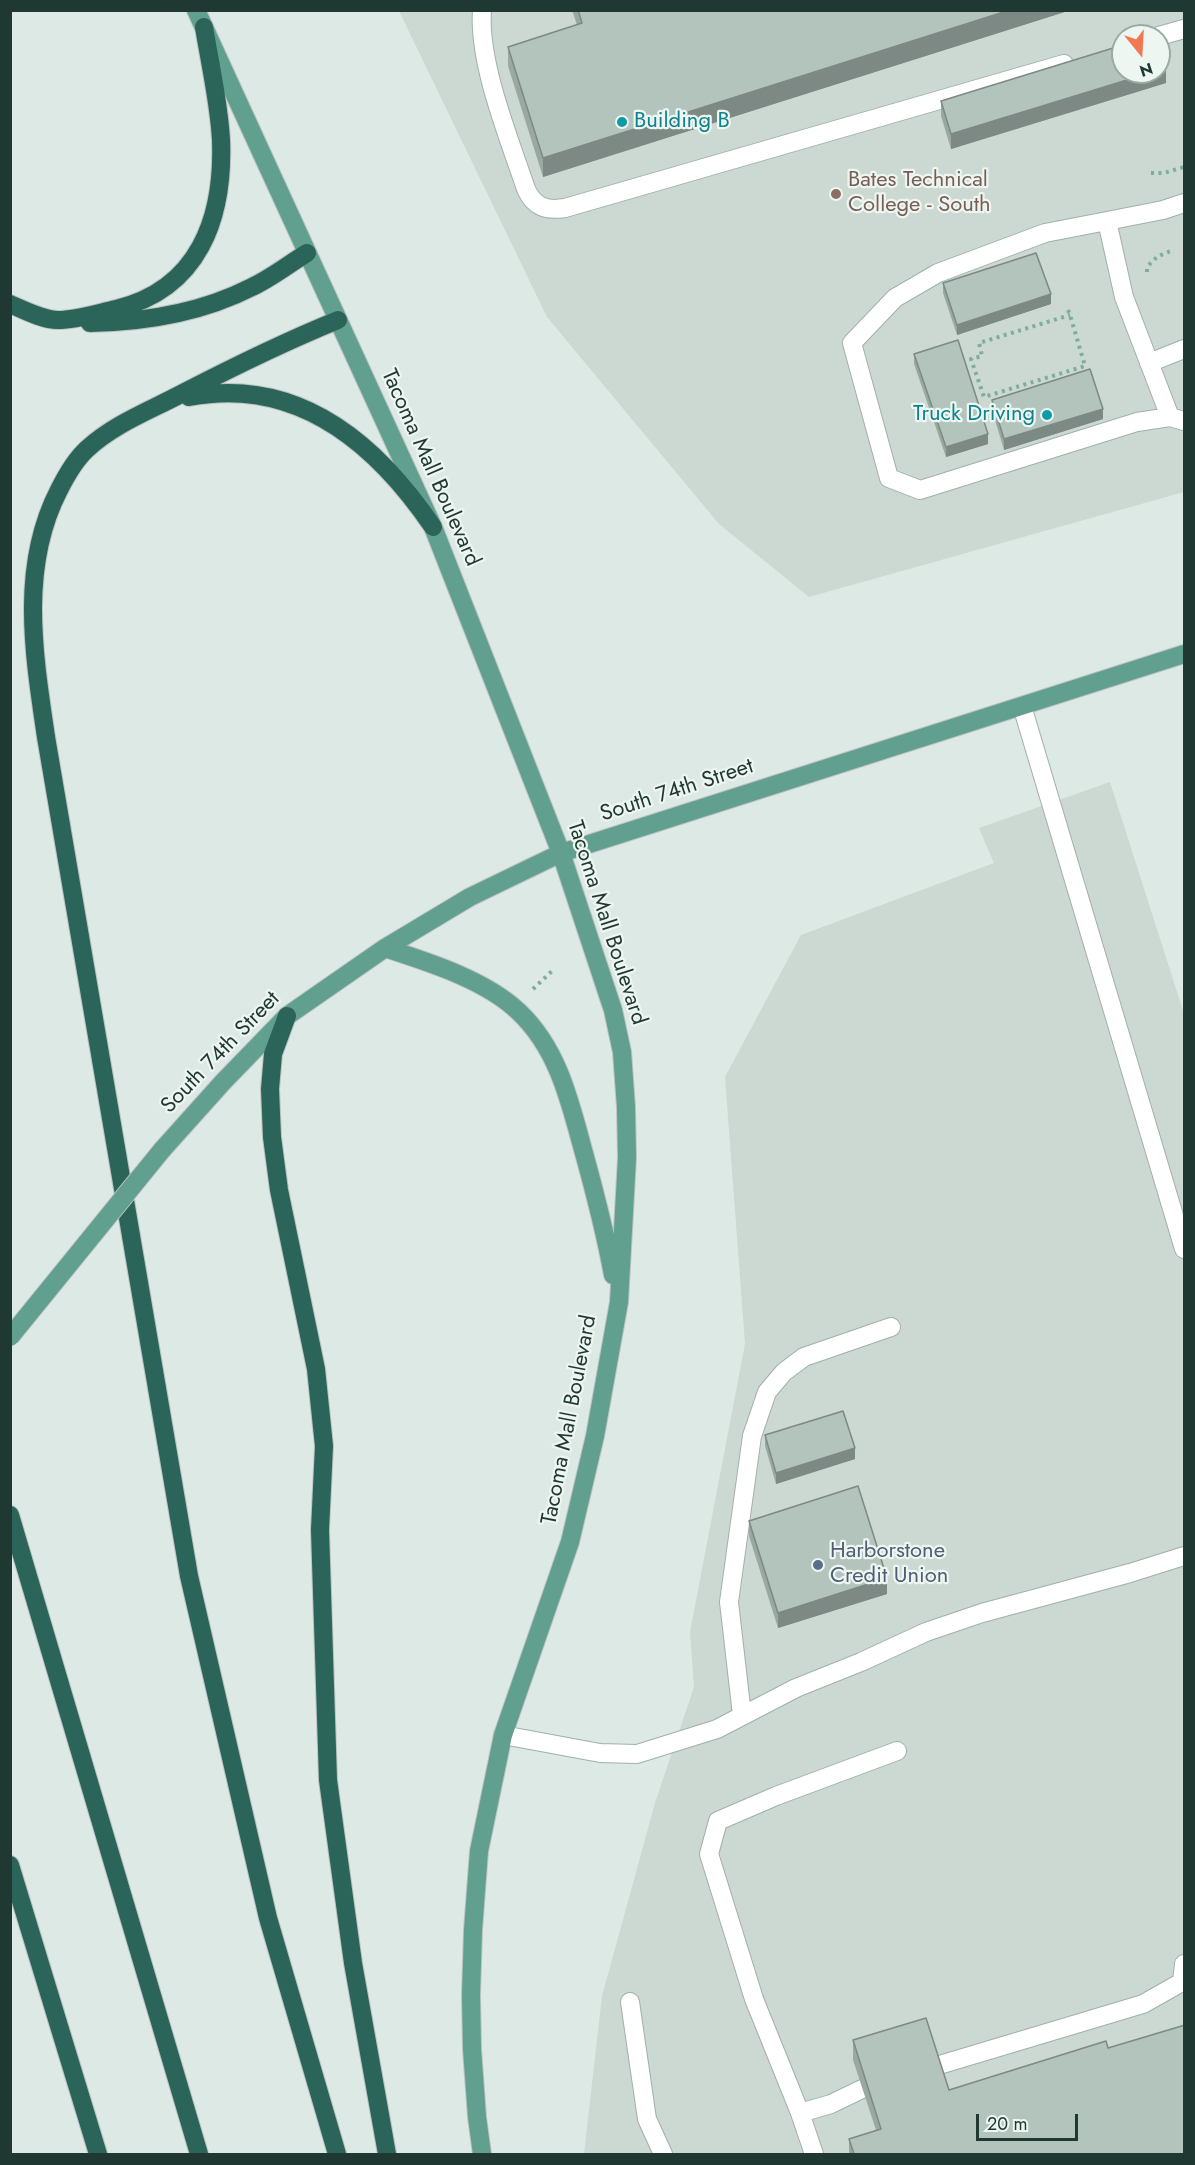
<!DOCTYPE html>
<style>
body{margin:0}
#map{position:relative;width:1195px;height:2165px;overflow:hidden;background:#dde9e4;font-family:Jost,sans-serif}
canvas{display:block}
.frame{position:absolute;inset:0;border:12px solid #1f3831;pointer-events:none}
.north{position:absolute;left:1111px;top:24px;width:60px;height:60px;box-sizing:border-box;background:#edf6f1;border:2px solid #9baaa4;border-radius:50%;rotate:162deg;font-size:16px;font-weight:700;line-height:24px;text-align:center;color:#1f3831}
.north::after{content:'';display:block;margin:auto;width:21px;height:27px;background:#f27752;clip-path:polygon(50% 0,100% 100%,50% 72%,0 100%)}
.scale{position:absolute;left:976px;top:2114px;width:102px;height:27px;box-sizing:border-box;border:3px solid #1f3831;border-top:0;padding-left:8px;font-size:18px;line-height:21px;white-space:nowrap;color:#1f3831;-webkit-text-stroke:4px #edf6f1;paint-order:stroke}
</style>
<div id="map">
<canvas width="1195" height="2165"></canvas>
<div class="frame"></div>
<div class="north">N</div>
<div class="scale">20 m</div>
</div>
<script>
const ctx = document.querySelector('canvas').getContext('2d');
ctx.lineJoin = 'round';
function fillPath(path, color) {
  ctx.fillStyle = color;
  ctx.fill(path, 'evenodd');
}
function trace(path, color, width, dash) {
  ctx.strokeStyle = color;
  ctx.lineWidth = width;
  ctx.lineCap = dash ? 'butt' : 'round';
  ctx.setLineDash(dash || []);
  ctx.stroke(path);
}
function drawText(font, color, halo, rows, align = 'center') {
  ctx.font = font + ' Jost,sans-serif';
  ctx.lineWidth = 4.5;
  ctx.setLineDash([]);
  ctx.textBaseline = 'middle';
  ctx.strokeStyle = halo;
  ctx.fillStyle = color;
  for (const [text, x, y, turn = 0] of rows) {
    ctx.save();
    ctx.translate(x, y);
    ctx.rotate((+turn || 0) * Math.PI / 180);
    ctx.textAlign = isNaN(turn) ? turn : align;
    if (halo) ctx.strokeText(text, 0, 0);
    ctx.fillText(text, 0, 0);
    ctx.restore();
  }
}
const built = new Path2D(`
 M399,11H1184V492L809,597L719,524L547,317ZM1123,36H1159V72H1123Z
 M1110,782L1184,1014V2154H584L602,1996L655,1803L694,1687L690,1632L745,1344L725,1077L801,935L994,863L979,828Z`);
const path = new Path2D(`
 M1151,173H1164L1184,167
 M1147,272V268C1154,257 1162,254 1174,250
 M1068,310L1070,315L1085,366L984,397L971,359L982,356L979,343L1070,315
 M533,989L552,971`);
const minor = new Path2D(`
 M482,10C478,63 509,138 526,189C534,207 546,211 565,208L1064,64
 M1159,36L1184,29
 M1184,203L1163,210L1107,221L1124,297L1170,417L1184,421
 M1107,221L1045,233L938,273L895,298L852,343L889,478L920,490L1137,422L1170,417
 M1149,363L1184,349
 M1022,706L1184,1249
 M742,1715L729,1602L752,1436L767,1392L784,1372L804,1357L891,1327
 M503,1735L600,1753L637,1754L717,1729L796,1688L861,1662L926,1632L982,1613L1130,1573L1184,1556
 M630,2002L647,2119L663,2154
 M936,2066L1143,2004L1182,1982L1184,1964
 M800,2113L754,1999L709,1854L718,1821L776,1796L897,1751
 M814,2154L800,2113L831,2104L862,2089`);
const major = new Path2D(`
 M196,10L433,527L561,853L613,1010L622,1052L626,1107L627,1158L619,1302L595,1436L570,1542L503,1735L479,1851L473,1930L471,1995L472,2049L477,2117L482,2154
 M385,948C428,962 486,980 519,1012C557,1048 569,1098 582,1146C594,1189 605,1231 613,1275
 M162,1150L223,1082L287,1016L385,948L470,897L561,853L1184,654`);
const highway = new Path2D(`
 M10,304C24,310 43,320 58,320C76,320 98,313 116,309C199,289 224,218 221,140C219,102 210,64 204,27
 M90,323C145,322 203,312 252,287C271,278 289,264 307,253
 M189,397C297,376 376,443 433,527
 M287,1016L273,1054L270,1089L272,1137L279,1190L316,1369L324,1446L320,1530L328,1780L353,1963L387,2154
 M10,1515L199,2154
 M10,1865L98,2154
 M337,2154L268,1918L189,1576L46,737C34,655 19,567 59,490C66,476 75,460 87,449C114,424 149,411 181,394C233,367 284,342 338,320`);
const majorBridge = new Path2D(`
 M10,1337L162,1150`);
const wall = new Path2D(`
 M572,10H1071L543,177L508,66V47L577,25Z
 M1166,83L951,149L941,116V101Z
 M943,283L1051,304L957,335L943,293Z
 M914,354L988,444L946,457L914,364Z
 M992,400L1103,419L1004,450L992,410Z
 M765,1435L855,1459L776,1484L765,1446Z
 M749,1521L887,1594L778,1628L749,1536Z
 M853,2040L949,2090L1108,2048L1185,2154H849V2139L876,2130L853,2060Z`);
const shadedWall = new Path2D(`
 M1010,10H1071L543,177V158Z
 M1166,68V83L951,149V134L1153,72H1159V70Z
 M1051,294V304L957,335V325Z
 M1103,409V419L1004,450V439Z
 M988,434V444L946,457V447Z
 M855,1448V1459L776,1484V1473Z
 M887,1578V1594L778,1628V1613Z`);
const building = new Path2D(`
 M578,10H1010L543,158L508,47L582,23Z
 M1123,45V72H1153L951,134L941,101Z
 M1159,45L1166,68L1159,70Z
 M1036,253L1051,294L957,325L943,283Z
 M958,340L988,434L946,447L914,354Z
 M1090,369L1103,409L1004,439L992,400Z
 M843,1411L855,1448L776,1473L765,1435Z
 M858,1486L887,1578L778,1613L749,1521Z
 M926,2018L949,2090L1106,2041L1108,2048L1185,2025V2154H854L849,2139L881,2129L853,2040Z`);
const markers = [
 [622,122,6,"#0f9aa8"],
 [836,194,6,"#8d6e63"],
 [1047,415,6,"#0f9aa8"],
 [818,1565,6,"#5c6f8a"]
];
const cultureNames = [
 ["Building B",634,122],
 ["Truck Driving",1035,415,"right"]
];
const educationNames = [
 ["Bates Technical",848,181],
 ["College - South",848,206]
];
const streetNames = [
 ["Tacoma Mall Boulevard",430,468,66],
 ["South 74th Street",677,791,-18],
 ["Tacoma Mall Boulevard",606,923,72],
 ["South 74th Street",221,1053,-46],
 ["Tacoma Mall Boulevard",570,1420,-79]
];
const serviceNames = [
 ["Harborstone",830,1552],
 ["Credit Union",830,1577]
];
fillPath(built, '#cbd9d2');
trace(minor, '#a0b0ab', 20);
trace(major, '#bcc3c1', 20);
trace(highway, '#bcc3c1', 20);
trace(path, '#7dad9d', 4, [3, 4.5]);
trace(minor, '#fff', 18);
trace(major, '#619f8e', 18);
trace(highway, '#2b6458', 18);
trace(majorBridge, '#bcc3c1', 20, []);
trace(majorBridge, '#619f8e', 18);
fillPath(wall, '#99a9a2');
fillPath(shadedWall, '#7d8984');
fillPath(building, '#b2c4bc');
trace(building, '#7d8984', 1.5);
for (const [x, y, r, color] of markers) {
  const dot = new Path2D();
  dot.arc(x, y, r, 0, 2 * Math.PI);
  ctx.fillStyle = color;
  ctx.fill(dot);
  trace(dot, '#edf6f1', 2);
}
drawText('22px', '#0d838f', '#edf6f1', cultureNames, 'left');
drawText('22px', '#785e54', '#edf6f1', educationNames, 'left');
drawText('22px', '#1f3831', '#edf6f1', streetNames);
drawText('22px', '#4e5e75', '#edf6f1', serviceNames, 'left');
</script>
